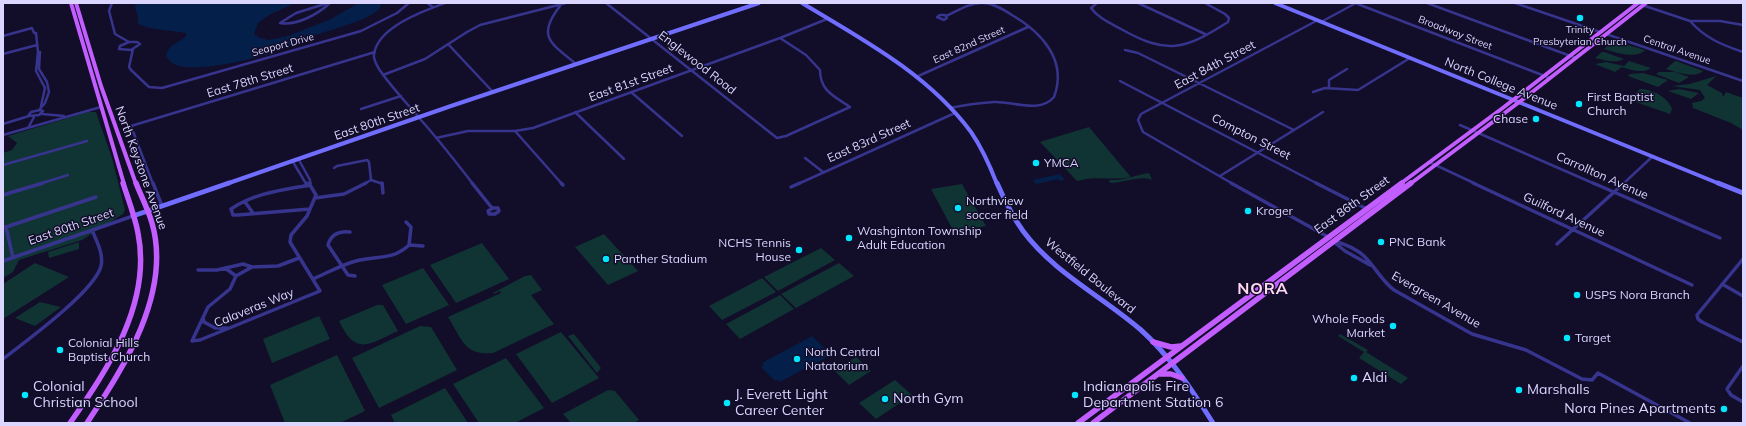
<!DOCTYPE html>
<style>
body{margin:0}
#map{position:relative;width:1746px;height:426px;overflow:hidden;background:#120d29;font-family:Mulish,sans-serif}
canvas{display:block}
.frame{position:absolute;inset:0;border:4px solid #dad6ff;pointer-events:none}
</style>
<div id="map">
<canvas width="1746" height="426"></canvas>
<div class="frame"></div>
</div>
<script>
const ctx = document.querySelector('canvas').getContext('2d');
ctx.lineJoin = 'round';
function fillPath(path, color) {
  ctx.fillStyle = color;
  ctx.fill(path, 'evenodd');
}
function trace(path, color, width, dash) {
  ctx.strokeStyle = color;
  ctx.lineWidth = width;
  ctx.lineCap = dash ? 'butt' : 'round';
  ctx.setLineDash(dash || []);
  ctx.stroke(path);
}
function drawText(font, color, halo, rows, align = 'center') {
  ctx.font = font + ' Mulish,sans-serif';
  ctx.lineWidth = 3;
  ctx.setLineDash([]);
  ctx.textBaseline = 'middle';
  ctx.strokeStyle = halo;
  ctx.fillStyle = color;
  for (const [text, x, y, turn = 0] of rows) {
    ctx.save();
    ctx.translate(x, y);
    ctx.rotate((+turn || 0) * Math.PI / 180);
    ctx.textAlign = isNaN(turn) ? turn : align;
    if (halo) ctx.strokeText(text, 0, 0);
    ctx.fillText(text, 0, 0);
    ctx.restore();
  }
}
const green = new Path2D(`
 M1614,41L1645,50C1636,60 1615,52 1604,49Z
 M1602,52H1604L1624,59C1615,64 1604,60 1595,58Z
 M1629,61L1651,68C1643,74 1631,70 1622,67L1615,72L1595,64L1606,62L1624,66Z
 M1675,61H1676L1703,71C1695,79 1676,72 1666,69Z
 M1659,72H1675L1689,77L1679,83L1656,74Z
 M1643,73L1668,80L1658,87L1628,76L1630,74Z
 M1716,76L1707,85L1722,93L1723,97L1726,92L1743,98V130L1731,123L1693,108L1692,103L1701,101L1705,98L1700,90L1672,86L1690,84Z
 M1640,89C1652,89 1668,97 1672,109L1670,114L1630,100L1629,99Z
 M1679,89L1699,93L1691,99L1668,91Z
 M88,112H96L112,158L125,210L123,214L82,240L19,260L13,272L3,278V153L12,150L17,143L8,136Z
 M1089,127L1130,176V177C1112,181 1097,175 1077,181L1040,142Z
 M1149,173L1152,180C1142,175 1123,183 1110,183L1109,180C1124,181 1135,175 1149,173Z
 M962,184L986,226L954,232L931,189Z
 M604,234L638,271L608,285L575,247Z
 M79,242V249L49,258L48,252Z
 M482,243L509,279L456,303L430,265Z
 M821,248L835,260L778,291L764,277Z
 M35,263L69,277L3,319V284Z
 M839,263L854,276L796,308L781,294Z
 M423,268L449,305L406,324L382,285Z
 M531,275L542,290L531,295L554,324L493,353C464,356 462,339 448,317L501,293L500,291L494,294L493,293L525,276Z
 M762,278L776,292L722,320L709,306Z
 M780,295L794,309L740,339L726,324Z
 M40,302L61,307L35,326L15,318Z
 M377,305H383L398,331C369,344 356,357 339,321Z
 M319,316L330,339L272,363L263,339Z
 M420,326L431,327L457,370L379,408L352,358Z
 M561,332L599,378L552,403L516,354Z
 M574,334L601,368L597,373L568,336Z
 M1340,334L1368,350L1366,352L1408,378L1401,384L1359,358L1364,352L1338,336Z
 M337,355L365,411L340,423H285L270,385Z
 M856,357L871,371L849,385L834,370Z
 M506,358L544,408L515,423H479L453,384Z
 M895,380L912,395L876,419L859,403Z
 M445,388L468,423H395L391,415Z
 M608,390L615,391L639,420L634,423H571L563,414Z`);
const water = new Path2D(`
 M137,3H295L269,15L258,23L254,34L260,38L269,40L288,36L329,20L359,3H379L381,5C381,6 379,10 378,10C369,20 322,33 307,37C299,40 293,45 285,48C263,57 192,76 172,63C169,61 168,58 166,56C168,44 178,44 186,36V33L149,28L138,24V17L135,7Z
 M1060,174L1065,180L1060,181L1059,179L1036,184L1033,180Z
 M812,336L831,354L812,366L811,365L780,382L778,380L775,381L761,367L764,365L762,363Z`);
const streetFar1 = new Path2D(`
 M112,3L109,11L115,34L129,42
 M328,3L296,13L280,23C297,26 318,14 330,3
 M427,3L433,7
 M445,3C423,11 378,27 374,54C373,59 376,64 379,69C391,87 407,103 421,120C439,140 456,162 473,184
 M606,3L777,138L786,136L850,107
 M1097,3L1091,8C1098,18 1110,23 1121,29C1167,55 1184,50 1228,22L1229,18L1225,14L1205,3
 M1138,3L1205,34
 M1355,3L1550,78
 M1427,3L1576,58
 M1515,3L1600,32
 M1636,3L1690,21H1720L1743,25
 M560,6C536,37 551,43 576,64
 M940,15H945L947,18L944,20L937,17Z
 M946,16C957,11 971,2 983,3C993,3 1004,10 1012,15C1041,32 1068,60 1054,97C1040,114 1012,101 994,102C979,103 964,105 950,108
 M1690,21C1705,38 1722,45 1743,52
 M1321,22L1356,3
 M1606,34L1743,81
 M3,36L32,28L34,33H36L38,52H40L39,69L47,82L49,92L45,103L39,110
 M780,38L806,55L820,70C820,91 834,96 850,107
 M129,42H137L140,44L131,50L119,49L120,46Z
 M448,44L493,92
 M133,49L129,67L131,70L149,87L162,88L361,31L397,13L409,3
 M1125,50L1138,53L1294,130
 M38,52L36,71L45,88L41,106
 M3,54L37,45
 M383,75L425,59L467,32L480,25L566,3
 M916,77L1028,27
 M1120,81L1318,184
 M1329,87V80L1347,69
 M631,92L682,136
 M1313,92L1325,88L1358,90L1410,58
 M361,109L401,96
 M40,110L43,111L39,115L28,116L31,112Z
 M575,112L624,159
 M42,114L64,116
 M3,124L29,116
 M1460,125L1595,184
 M28,128L34,117
 M515,131L562,184
 M3,135L101,107
 M436,138L468,131H515L533,128L780,38L827,19
 M805,158L823,172
 M299,160L310,180V184
 M293,162L305,182L308,184
 M1429,162L1476,184
 M3,165L87,141
 M334,168L337,166L367,160L369,162L371,180
 M1220,176L1323,112
 M39,184L68,175
 M153,184L131,126L375,52
 M364,184L371,180L383,184
 M798,184L955,113
 M1233,184L1143,132L1138,120L1141,114L1318,20
 M1623,184L1653,156`);
const street = new Path2D(`
 M153,183L162,206
 M310,183V185
 M382,183L383,193
 M472,183L492,208
 M561,183L563,185
 M1231,183L1330,238
 M1316,183L1367,209
 M1473,183L1692,285
 M1593,183L1720,238
 M310,185C283,190 254,193 231,209L233,215H238L310,209
 M791,187L800,183
 M3,195L43,183
 M315,198L344,194L366,183
 M245,202L253,213
 M493,208H498L499,211L495,214H489L488,211Z
 M406,222L411,227L409,245
 M6,227L13,258
 M3,228L96,197
 M350,232C340,231 331,234 328,245L348,275L355,276
 M1334,241C1345,244 1357,249 1365,257C1375,267 1382,281 1394,290L1472,334L1526,350L1582,379L1592,380L1598,373L1690,423
 M1334,242L1345,251L1370,265
 M1557,244L1624,183
 M409,245L423,246
 M1743,259L1697,315L1698,319L1702,322L1743,342
 M3,261L133,216
 M252,267L236,276L230,289L208,307L192,341L200,340L320,291L290,242L291,235L307,216L316,195L310,185L306,183
 M225,268L236,276
 M198,270H217L243,264L252,267L278,266L299,258
 M313,279C327,273 341,265 356,261C377,255 392,261 409,245
 M1722,284L1743,296
 M203,317L204,322L215,328H227
 M3,359C25,342 95,291 101,266C104,254 96,240 92,230
 M1743,366L1727,389L1731,395L1743,402`);
const secondaryFar1 = new Path2D(`
 M802,3C862,39 928,74 971,132C982,148 990,166 997,184
 M1275,3L1720,184
 M226,184L451,106L759,3`);
const secondary = new Path2D(`
 M997,183C1004,199 1012,216 1023,231C1053,272 1103,297 1141,330C1170,356 1192,390 1213,423
 M1718,183L1743,193
 M133,216L229,183`);
const primaryFar1 = new Path2D(`
 M71,3L124,184
 M76,3L101,86L136,184
 M1400,184L1504,107L1638,3
 M1410,184L1522,100L1646,3`);
const primary = new Path2D(`
 M1153,342L1171,347L1181,346
 M1159,374H1171L1182,378
 M70,423C108,369 152,303 138,233C135,216 128,199 123,183
 M87,423C124,367 172,293 152,223C148,209 141,196 136,183
 M1078,423L1402,183
 M1093,423L1411,183`);
const markers = [
 [1580,18,4,"#02e6ff"],
 [1579,104,4,"#02e6ff"],
 [1536,119,4,"#02e6ff"],
 [1036,163,4,"#02e6ff"],
 [958,208,4,"#02e6ff"],
 [1248,211,4,"#02e6ff"],
 [849,238,4,"#02e6ff"],
 [1381,242,4,"#02e6ff"],
 [799,250,4,"#02e6ff"],
 [606,259,4,"#02e6ff"],
 [1577,295,4,"#02e6ff"],
 [1393,326,4,"#02e6ff"],
 [1567,338,4,"#02e6ff"],
 [60,350,4,"#02e6ff"],
 [797,359,4,"#02e6ff"],
 [1354,378,4,"#02e6ff"],
 [1519,390,4,"#02e6ff"],
 [25,395,4,"#02e6ff"],
 [1075,395,4,"#02e6ff"],
 [885,399,4,"#02e6ff"],
 [727,403,4,"#02e6ff"],
 [1724,409,4,"#02e6ff"]
];
const farPoinames = [
 ["Trinity",1580,30],
 ["Presbyterian Church",1580,42]
];
const farStreetnames = [
 ["Broadway Street",1455,33,21],
 ["Seaport Drive",283,45,-15],
 ["East 82nd Street",969,45,-24],
 ["Central Avenue",1677,50,19]
];
const streetNames = [
 ["Englewood Road",697,63,38],
 ["East 84th Street",1215,65,-28],
 ["East 78th Street",250,81,-17],
 ["East 81st Street",631,83,-20],
 ["North College Avenue",1501,84,22],
 ["East 80th Street",377,122,-19],
 ["Compton Street",1251,137,27],
 ["East 83rd Street",869,141,-24],
 ["North Keystone Avenue",141,168,70],
 ["Carrollton Avenue",1602,176,24],
 ["East 86th Street",1352,205,-36],
 ["Guilford Avenue",1564,215,25],
 ["East 80th Street",71,227,-19],
 ["Westfield Boulevard",1090,276,39],
 ["Evergreen Avenue",1436,300,30],
 ["Calaveras Way",254,308,-22]
];
const poiNames = [
 ["First Baptist",1587,97],
 ["Church",1587,111],
 ["Chase",1528,119,"right"],
 ["YMCA",1044,163],
 ["Northview",966,201],
 ["soccer field",966,215],
 ["Kroger",1256,211],
 ["Washginton Township",857,231],
 ["Adult Education",857,245],
 ["PNC Bank",1389,242],
 ["NCHS Tennis",791,243,"right"],
 ["House",791,257,"right"],
 ["Panther Stadium",614,259],
 ["USPS Nora Branch",1585,295],
 ["Whole Foods",1385,319,"right"],
 ["Market",1385,333,"right"],
 ["Target",1575,338],
 ["Colonial Hills",68,343],
 ["Baptist Church",68,357],
 ["North Central",805,352],
 ["Natatorium",805,366]
];
const nearPoinames = [
 ["Aldi",1362,378],
 ["Colonial",33,387],
 ["Christian School",33,403],
 ["Indianapolis Fire",1083,387],
 ["Department Station 6",1083,403],
 ["Marshalls",1527,390],
 ["J. Everett Light",735,395],
 ["Career Center",735,411],
 ["North Gym",893,399],
 ["Nora Pines Apartments",1716,409,"right"]
];
const districtNames = [
 ["NORA",1263,289]
];
fillPath(green, '#103433');
fillPath(water, '#051f4b');
trace(streetFar1, '#37348d', 2.5);
trace(street, '#37348d', 3.5);
trace(secondaryFar1, '#706dff', 4);
trace(secondary, '#706dff', 5);
trace(primaryFar1, '#c25dff', 4);
trace(primary, '#c25dff', 5.5);
for (const [x, y, r, color] of markers) {
  const dot = new Path2D();
  dot.arc(x, y, r, 0, 2 * Math.PI);
  ctx.fillStyle = color;
  ctx.fill(dot);
  trace(dot, '#120d29', 1.5);
}
drawText('10px', '#dad6ff', '#120d29', farPoinames);
drawText('10px', '#dad6ff', '#120d29', farStreetnames);
drawText('12px', '#dad6ff', '#120d29', streetNames);
drawText('12px', '#dad6ff', '#120d29', poiNames, 'left');
drawText('14px', '#dad6ff', '#120d29', nearPoinames, 'left');
ctx.letterSpacing = '1px';
drawText('bold 16px', '#ffd8f1', '#120d29', districtNames);
ctx.letterSpacing = '0px';
</script>
